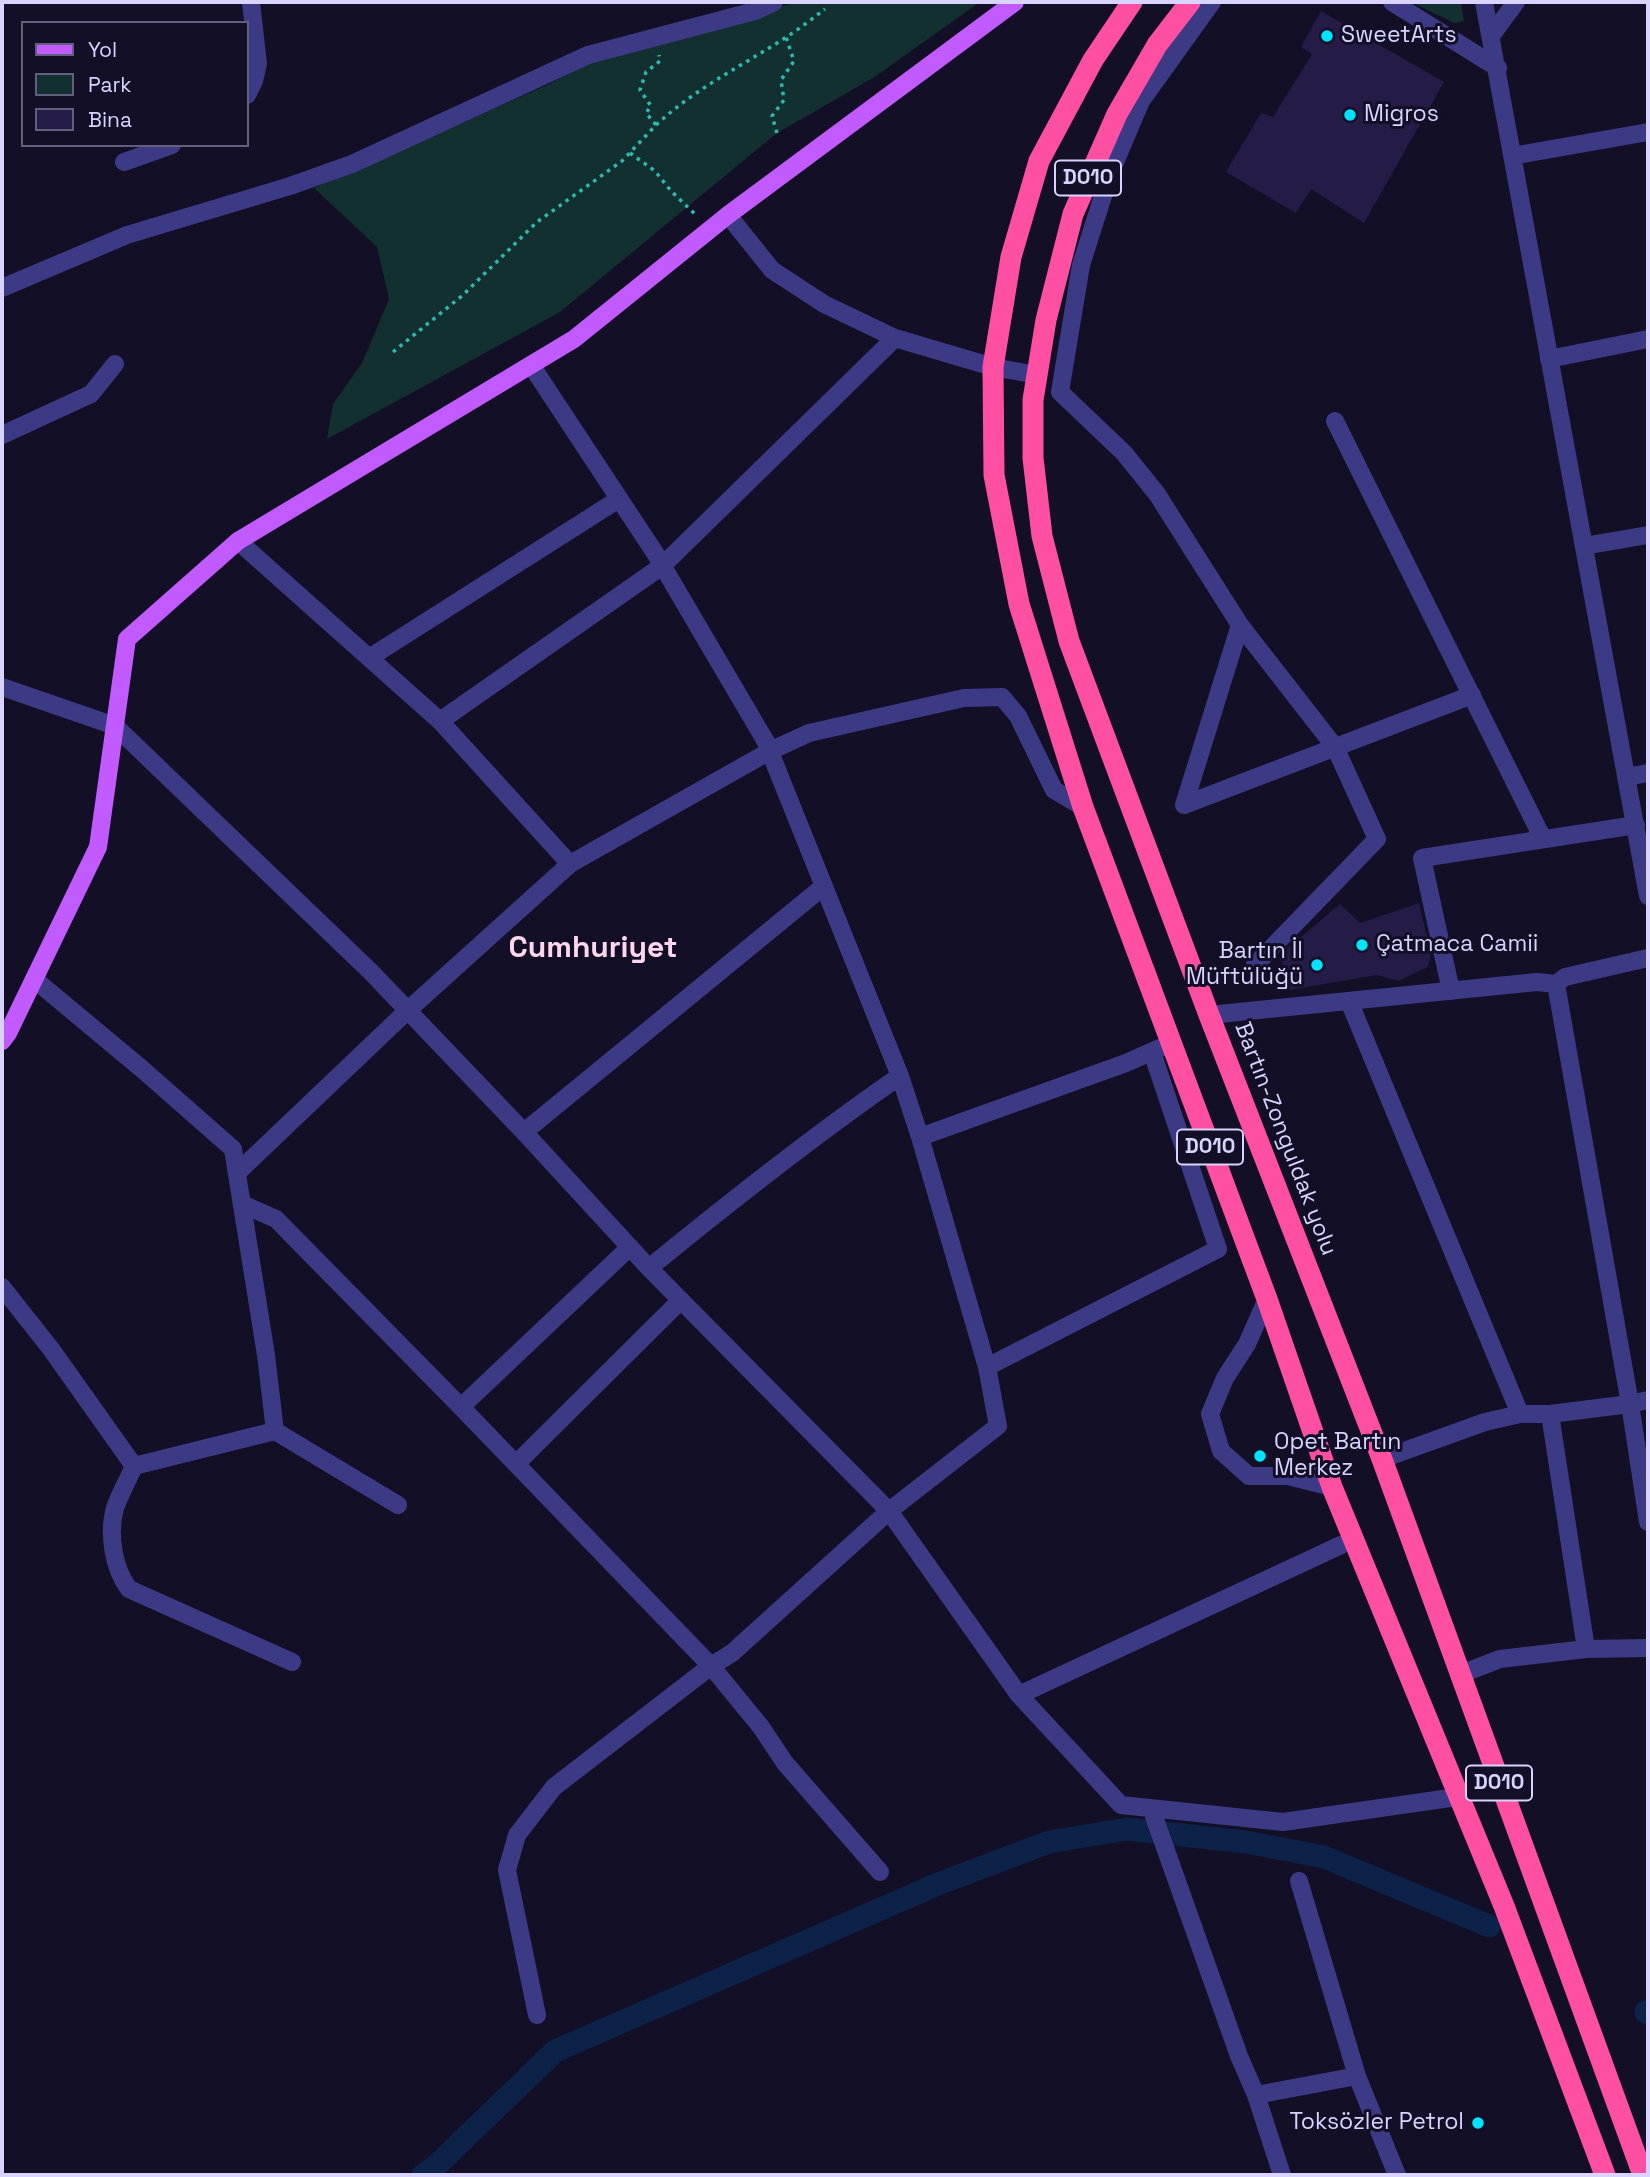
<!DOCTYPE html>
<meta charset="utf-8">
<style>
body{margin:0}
#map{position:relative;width:1650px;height:2177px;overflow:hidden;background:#130f26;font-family:"Space Grotesk",sans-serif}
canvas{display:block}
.frame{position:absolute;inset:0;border:4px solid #d9d4ff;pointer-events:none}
.legend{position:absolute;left:21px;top:21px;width:228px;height:126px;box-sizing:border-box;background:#130f26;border:2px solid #625e7d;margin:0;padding:9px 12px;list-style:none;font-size:21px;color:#d9d4ff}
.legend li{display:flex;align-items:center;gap:14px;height:35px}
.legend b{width:35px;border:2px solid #625e7d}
</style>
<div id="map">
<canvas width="1650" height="2177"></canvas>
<div class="frame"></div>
<ul class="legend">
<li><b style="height:9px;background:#c25bff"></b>Yol</li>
<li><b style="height:19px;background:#12302f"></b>Park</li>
<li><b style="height:19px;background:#241b47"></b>Bina</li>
</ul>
</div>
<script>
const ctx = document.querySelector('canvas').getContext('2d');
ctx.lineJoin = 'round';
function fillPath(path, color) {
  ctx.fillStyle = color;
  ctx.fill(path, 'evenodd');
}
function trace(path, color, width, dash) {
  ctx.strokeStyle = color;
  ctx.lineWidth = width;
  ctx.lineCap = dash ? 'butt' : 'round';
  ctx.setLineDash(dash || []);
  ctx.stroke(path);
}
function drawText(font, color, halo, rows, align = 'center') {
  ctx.font = font + ' "Space Grotesk",sans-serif';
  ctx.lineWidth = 6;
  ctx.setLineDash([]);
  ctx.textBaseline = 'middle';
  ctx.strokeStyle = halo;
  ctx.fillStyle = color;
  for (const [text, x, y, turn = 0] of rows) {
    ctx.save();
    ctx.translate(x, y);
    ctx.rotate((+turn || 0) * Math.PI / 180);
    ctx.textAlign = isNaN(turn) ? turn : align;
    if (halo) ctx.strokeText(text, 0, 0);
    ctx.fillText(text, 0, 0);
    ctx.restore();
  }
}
const green = new Path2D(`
 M800,2H980L873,78L777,133L560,312L327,439L333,404L362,363L389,299L377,247L314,188L545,86L587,64L769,9Z
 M1411,2H1461L1464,21L1454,23Z`);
const canal = new Path2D(`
 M1646,2012L1648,2013
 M423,2175L434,2168L555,2051L938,1884L1049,1842L1127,1829L1246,1842L1324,1857L1489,1926`);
const building = new Path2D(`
 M1321,11L1444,82L1364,223L1311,189L1296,213L1226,172L1261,113L1273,117L1312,54L1301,47Z
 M1419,903L1431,954L1428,967L1398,981L1377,975L1283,991L1282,953L1340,904L1360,923Z`);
const path = new Path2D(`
 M656,125C696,88 740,67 785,38C799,29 812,19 825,9
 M777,133L772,116L784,100L781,80L794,61L786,37
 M630,153L655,171L671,191L697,216
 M393,352L463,295L537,222L622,161L656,125L646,113L651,106L640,90L646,72L660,61L659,55`);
const minor = new Path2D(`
 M1212,2L1141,101L1110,174L1081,265L1060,392L1124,453L1157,494L1240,625L1335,747L1377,839L1255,965
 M1392,2L1498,68
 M1484,2L1648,896
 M1491,36L1516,2
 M247,95L254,81L258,64L251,2
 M1512,156L1648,132
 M124,162L172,145
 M728,215L772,270L824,304L895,338L993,367L1037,375
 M2,288L127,235L290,186L352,164L588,55L755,11L774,2
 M1549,359L1648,339
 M531,365L655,553L766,742L900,1076
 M1335,421L1543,839
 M2,435L91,394L115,364
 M238,541L440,721L662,566L895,338
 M1584,546L1648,535
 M369,658L619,499
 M2,687L115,726L371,972L524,1132L649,1268L889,1511L1019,1695L1121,1805L1283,1822L1457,1797
 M440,721L570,864L770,751L809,733L964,698L1002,697L1018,716L1054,790L1083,807
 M1627,777L1648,773
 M1184,805L1472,695
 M1184,805L1240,625
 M1556,984L1630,1404L1648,1522
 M1451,991L1422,858L1636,825
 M1349,1001L1520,1414
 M1209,1015L1537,982L1556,984L1565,977L1648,958
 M524,1132L824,886
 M238,1172L407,1011L570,864
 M242,1204L276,1219L461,1407L711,1666L761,1727L785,1763L880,1872
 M649,1268C731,1201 813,1136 900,1076L920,1137L1126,1063L1171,1043
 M2,1287L51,1349L134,1466L275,1431L266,1355L233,1149L142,1069L34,979
 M1267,1299L1247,1344L1225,1378L1210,1414L1221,1451L1249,1476H1288L1332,1487
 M987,1367L1218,1249L1152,1052
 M461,1407L630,1247
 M1550,1414L1586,1649
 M275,1431L398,1505
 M1382,1459L1485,1422L1520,1414H1550L1630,1404L1648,1400
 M516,1464L681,1300
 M134,1466C128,1480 120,1494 115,1508C108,1533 113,1568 129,1589L292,1662
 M1461,1674L1500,1659L1586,1649L1648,1648
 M1019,1695L1341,1545
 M1151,1808L1239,2056L1256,2095L1357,2076
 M1299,1881L1357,2076L1397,2175
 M537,2015L507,1870L517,1835L554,1787L711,1666L732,1653L889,1511L998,1426L987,1367L920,1137
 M1256,2095L1282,2175`);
const major = new Path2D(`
 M2,1041L8,1033L98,847L127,639L238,541L574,339L728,215L1015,2`);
const highway = new Path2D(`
 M1132,2L1093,60L1039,161L1011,257L993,367L994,475L1019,604L1083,807L1267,1299L1332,1487L1504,1906L1605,2175
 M1190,2L1157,45L1117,114L1073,214L1046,320L1033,400V458L1042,536L1069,641L1209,1015L1382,1459L1643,2175`);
const markers = [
 [1327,36,7,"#00e5ff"],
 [1350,115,7,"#00e5ff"],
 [1362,945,7,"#00e5ff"],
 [1317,965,7,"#00e5ff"],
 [1260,1456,7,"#00e5ff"],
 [1478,2123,7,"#00e5ff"]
];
const shields = [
 [1088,178,66],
 [1210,1147,66],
 [1499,1783,66]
];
const shieldNames = [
 ["D010",1088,178],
 ["D010",1210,1147],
 ["D010",1499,1783]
];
const poiNames = [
 ["SweetArts",1341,36],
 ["Migros",1364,115],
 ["Çatmaca Camii",1376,945],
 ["Bartın İl",1303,952,"right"],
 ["Müftülüğü",1303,978,"right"],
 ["Opet Bartın",1274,1443],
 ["Merkez",1274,1469],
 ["Toksözler Petrol",1464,2123,"right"]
];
const streetNames = [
 ["Bartın-Zonguldak yolu",1285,1139,69]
];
const districtNames = [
 ["Cumhuriyet",593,949]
];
fillPath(green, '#12302f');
trace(canal, '#0c2248', 23);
fillPath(building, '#241b47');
trace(path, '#2fb8b0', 3.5, [3.5, 5]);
trace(minor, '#3d3a85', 18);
trace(major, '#c25bff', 18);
trace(highway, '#ff4fa3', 21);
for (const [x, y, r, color] of markers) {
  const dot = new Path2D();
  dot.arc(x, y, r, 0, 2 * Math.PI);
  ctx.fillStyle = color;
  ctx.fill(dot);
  trace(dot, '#130f26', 2.5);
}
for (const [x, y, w] of shields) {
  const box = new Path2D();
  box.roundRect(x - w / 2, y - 17.5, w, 35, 5);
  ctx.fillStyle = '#130f26';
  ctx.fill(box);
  trace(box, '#d9d4ff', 2);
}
drawText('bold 21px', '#d9d4ff', null, shieldNames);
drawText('23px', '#d9d4ff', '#130f26', poiNames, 'left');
drawText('23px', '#d9d4ff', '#130f26', streetNames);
drawText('bold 30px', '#ffd6f0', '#130f26', districtNames);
</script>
